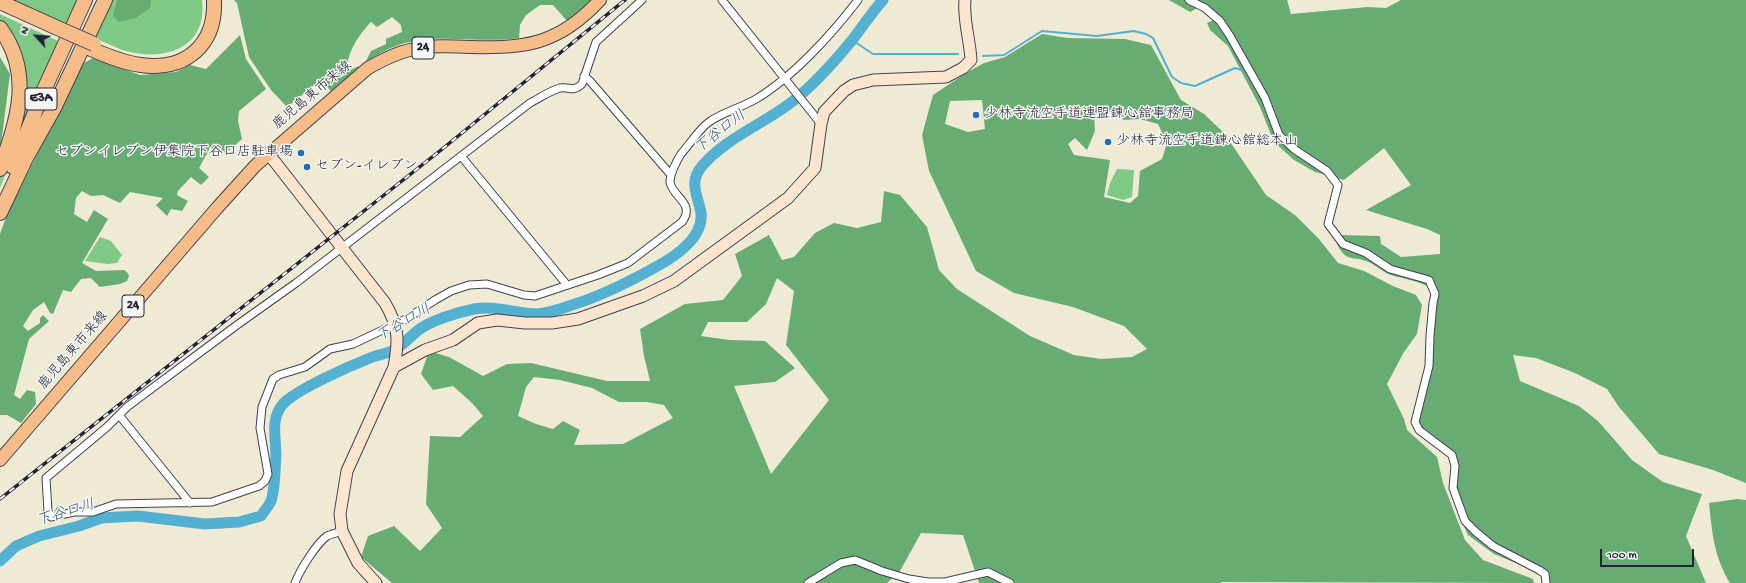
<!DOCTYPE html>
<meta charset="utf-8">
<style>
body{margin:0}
#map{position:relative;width:1746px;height:583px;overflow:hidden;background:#eeead4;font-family:"Gochi Hand",sans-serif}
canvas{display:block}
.north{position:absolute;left:16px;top:16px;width:40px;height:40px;-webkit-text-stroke:3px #f6f6f2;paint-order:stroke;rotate:296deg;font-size:11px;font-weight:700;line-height:16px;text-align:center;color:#22223b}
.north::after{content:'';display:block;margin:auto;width:14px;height:18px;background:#22223b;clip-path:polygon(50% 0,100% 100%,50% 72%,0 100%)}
.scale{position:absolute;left:1600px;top:549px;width:94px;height:18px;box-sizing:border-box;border:2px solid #22223b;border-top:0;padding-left:5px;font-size:12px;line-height:14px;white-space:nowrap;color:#22223b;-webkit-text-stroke:3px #f6f6f2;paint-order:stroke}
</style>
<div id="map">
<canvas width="1746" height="583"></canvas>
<div class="north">N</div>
<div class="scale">100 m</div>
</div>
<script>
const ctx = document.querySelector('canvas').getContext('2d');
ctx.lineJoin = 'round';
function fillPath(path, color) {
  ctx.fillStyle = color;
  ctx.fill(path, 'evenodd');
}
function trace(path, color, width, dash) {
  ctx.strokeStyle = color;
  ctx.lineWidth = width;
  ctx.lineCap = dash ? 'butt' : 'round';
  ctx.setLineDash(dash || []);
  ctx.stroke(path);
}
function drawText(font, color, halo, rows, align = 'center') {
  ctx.font = font + ' "Gochi Hand","Klee One",sans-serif';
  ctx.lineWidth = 3;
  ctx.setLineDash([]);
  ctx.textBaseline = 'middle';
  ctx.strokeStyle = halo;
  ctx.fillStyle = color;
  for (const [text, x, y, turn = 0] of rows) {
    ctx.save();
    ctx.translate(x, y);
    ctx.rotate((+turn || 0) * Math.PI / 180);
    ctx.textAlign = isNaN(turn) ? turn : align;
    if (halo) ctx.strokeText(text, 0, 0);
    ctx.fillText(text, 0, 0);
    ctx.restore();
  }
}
const green = new Path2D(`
 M5,0H78L66,25Z
 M111,0H202C208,47 166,62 126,51C115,48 103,41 92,37Z
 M0,14L58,41L0,188V177L22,105L0,23Z
 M1117,169L1134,170L1132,197L1123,200L1107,195L1110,183Z
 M100,237L111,241L122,255L117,263L107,264L85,261Z`);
const forest = new Path2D(`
 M117,0H151L150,8L136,18L119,22L113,16Z
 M234,0H592L574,17L567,21L553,5H540L526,15L520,25L519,38C463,46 413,23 364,65L371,51L386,44V39L402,32L401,25L392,17L377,27L371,22C355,39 350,50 345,72L359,66L357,70L331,91L321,80L287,107L271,90L249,57L237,3Z
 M1169,0H1287L1291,14L1368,7L1386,8L1401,0H1746V483L1713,470L1659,454L1619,407L1607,389L1575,373L1536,358L1513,355L1520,381L1579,406L1598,421L1632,460L1663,482L1702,494L1686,536L1706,583H1543L1542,577L1528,568L1494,554L1468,535L1457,511L1451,491L1453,466L1446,453L1420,429L1418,413L1424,384L1428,315L1435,304L1429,287C1416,280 1404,279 1391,275C1382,272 1375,264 1366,261C1351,256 1346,262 1337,244L1340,235L1380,236L1381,244L1401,257L1440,254V235L1427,229L1366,210L1411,185L1384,148L1344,180L1315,172L1294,160L1274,142L1260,107L1228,46L1210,30L1207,23L1220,17L1205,4L1190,12Z
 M1042,34L1068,38L1125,39L1151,45L1181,100L1204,114L1224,133L1266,195L1295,215L1319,239L1338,263L1364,271L1393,286L1416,295L1422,305L1417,334L1404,352L1387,384L1404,419L1407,430L1437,457L1443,483L1465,540L1483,560L1533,579L1534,583L1222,582L1220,583H979L963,535L921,533L900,571L887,583H392L361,557L368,536L394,526L420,551L442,528L426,504L430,436L460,437L483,416L472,403L453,386L433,390L421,374L429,351L449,357L483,376L507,364L531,363L607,381H650L644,356L640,329L685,304L723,300L742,276L735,254L769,235L782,260L794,257L815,233L834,223L857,228L881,222L884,191L900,195L927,227L939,270L957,289L1030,336L1074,355L1101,359L1132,357L1147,349L1124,326L1073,307L1014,293L976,271L929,171L922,135L933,95L966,73L984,63L1005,57ZM982,100L985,129L968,132L945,124L950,101ZM1122,111L1123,120L1140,119L1158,124L1167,143L1162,159L1140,171L1138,196L1130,203L1104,197L1110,160L1074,155L1068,144L1075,138L1087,150L1095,131L1094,113ZM777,278L794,291L786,345L829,400L771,474L734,386L775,382L795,368L765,341L729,340L701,336L708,322H747L766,304ZM534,377L560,380L592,388L619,402H647L664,405L673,418L623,444L574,445L580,430L563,421L553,429L536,424L518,416L526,387Z
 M240,35L246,59L266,89L239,111L238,121L242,139L226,153L210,148L199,168L209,177L201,185L191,177L178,191L177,195L188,201L182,211L171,209L167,216L156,205L163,198L130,192L120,203L103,195L91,196L82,191L76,198L74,214L87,222L94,210L108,219L82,263L96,271L124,270L127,272L129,276L127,281L120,284L100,287L91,278L81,279L71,292L63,290L53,314L50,313L44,302L33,310L23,326L28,331L40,323V318L43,315L49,321L29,339L14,395L20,399L27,390L35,392L36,404L21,423L7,415H0V234L6,217L82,64L93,58L140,75L176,72L190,65L206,69Z
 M0,57L10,74L0,152Z
 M1737,499L1746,500V583H1730C1714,557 1712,532 1709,503Z`);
const stream = new Path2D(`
 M852,40L873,54H958
 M983,56L1004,55L1042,31L1097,36L1134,31L1146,34L1153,38L1172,77L1181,83L1195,86L1235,68L1244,71`);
const river = new Path2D(`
 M0,561L16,546L39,536L79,526L101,518L138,516L205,524L239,522L261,516C264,511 269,506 271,501C275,490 275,468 276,456C276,438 270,419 283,404C297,389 350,366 370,358C377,355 385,354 392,351C402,346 408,339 416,332C428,321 459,312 474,309C495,305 516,314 537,314C549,313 561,309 572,305C601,296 627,283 654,268C673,258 704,238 701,213C698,195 688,183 702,166C727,137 764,124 793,101C815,84 835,61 853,39C863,26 872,12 883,0`);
const street = new Path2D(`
 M642,0L596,42L582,84C572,93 570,86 560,88C549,91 540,98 530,103L296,283L237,325L127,407L107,427L46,478L48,511L51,517L74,512H93L116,504L212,502L259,486L265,481L268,474L260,428L262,407L273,379L279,375L305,367L330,349L353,344L408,318L435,300L451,291L469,285L487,284L524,295L535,296L598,275L628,263L682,222C696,203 672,197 670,182C670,174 677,160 681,154C690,144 699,129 709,122C723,112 741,108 756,99C793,77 832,34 858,0
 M722,0L821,124
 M1189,0L1205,8L1220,21L1230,36L1265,98L1279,135L1294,149L1327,171L1338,185L1328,224L1343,244L1366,253L1390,269L1429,280L1435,294L1433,303L1430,336L1429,366L1415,422L1419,430L1452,455L1455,466L1453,488L1465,521L1476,532L1493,546L1539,570L1545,574L1546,583
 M584,76L590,81L671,175
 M461,156L567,285
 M119,415L190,503
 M295,583C300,570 316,544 327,536C331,534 337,533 342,531
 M808,583L841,563L855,560L882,571L909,579L928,582H945L988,572L1010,583`);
const secondary = new Path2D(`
 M268,153L385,303C399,327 399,340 394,367
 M376,583L358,563L342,531L340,514L347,471L394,367L425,350L453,340L478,323L497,320L525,323H552L578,319L643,296L674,281L788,198L815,168L821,124L824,112L844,91L853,85L873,80L946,77L963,68L971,60C970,40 963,20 965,0`);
const primary = new Path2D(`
 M0,460L217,208L255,166L368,68C381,61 395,53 410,50C429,45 451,46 471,47C527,49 560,43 600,0`);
const highway = new Path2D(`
 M0,2L62,30
 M0,28C34,74 17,121 0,169
 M91,49C107,56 124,63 141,65C186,71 216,45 214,0
 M13,167L43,92L85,0
 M0,213L26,158L55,106L105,0`);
const rail = new Path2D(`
 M0,499L441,150L625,0`);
const highwayBridge = new Path2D(`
 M62,30L94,44`);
const markers = [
 [976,115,4,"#1f6fb2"],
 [1108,142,4,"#1f6fb2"],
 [301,153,4,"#1f6fb2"],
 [307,167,4,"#1f6fb2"]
];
const shields = [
 [423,48,22],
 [41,99,32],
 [133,306,22]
];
const shieldNames = [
 ["24",423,48],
 ["E3A",41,99],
 ["24",133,306]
];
const streetNames = [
 ["鹿児島東市来線",313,96,-40],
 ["鹿児島東市来線",74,351,-49]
];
const poiNames = [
 ["少林寺流空手道連盟錬心舘事務局",984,115],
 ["少林寺流空手道錬心舘総本山",1116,142],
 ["セブンイレブン伊集院下谷口店駐車場",293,153,"right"],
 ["セブン-イレブン",315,167]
];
const waterNames = [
 ["下谷口川",721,133,-38],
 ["下谷口川",404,324,-30],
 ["下谷口川",66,514,-17]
];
fillPath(green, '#7fc986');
fillPath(forest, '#67ad73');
trace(stream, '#53b0d1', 2);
trace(river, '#53b0d1', 11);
trace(street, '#414052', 9);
trace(secondary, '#414052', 13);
trace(primary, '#414052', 14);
trace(highway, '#414052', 16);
trace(street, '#fff', 7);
trace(secondary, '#fce5cf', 11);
trace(primary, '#f7bd88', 12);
trace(highway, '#f7bd88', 14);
trace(rail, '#22223b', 3.5);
trace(rail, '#f6f6f2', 2, [6]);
trace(highwayBridge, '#414052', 16, []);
trace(highwayBridge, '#f7bd88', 14);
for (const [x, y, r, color] of markers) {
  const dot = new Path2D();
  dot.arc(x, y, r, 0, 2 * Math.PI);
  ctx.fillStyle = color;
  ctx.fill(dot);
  trace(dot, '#f6f6f2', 1.5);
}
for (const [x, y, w] of shields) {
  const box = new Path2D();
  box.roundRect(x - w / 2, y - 11, w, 22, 3);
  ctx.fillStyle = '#f6f6f2';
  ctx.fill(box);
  trace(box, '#22223b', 1);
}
drawText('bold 13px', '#22223b', null, shieldNames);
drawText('14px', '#22223b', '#f6f6f2', streetNames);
drawText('14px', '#22223b', '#f6f6f2', poiNames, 'left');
drawText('italic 15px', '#365b77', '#f6f6f2', waterNames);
</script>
